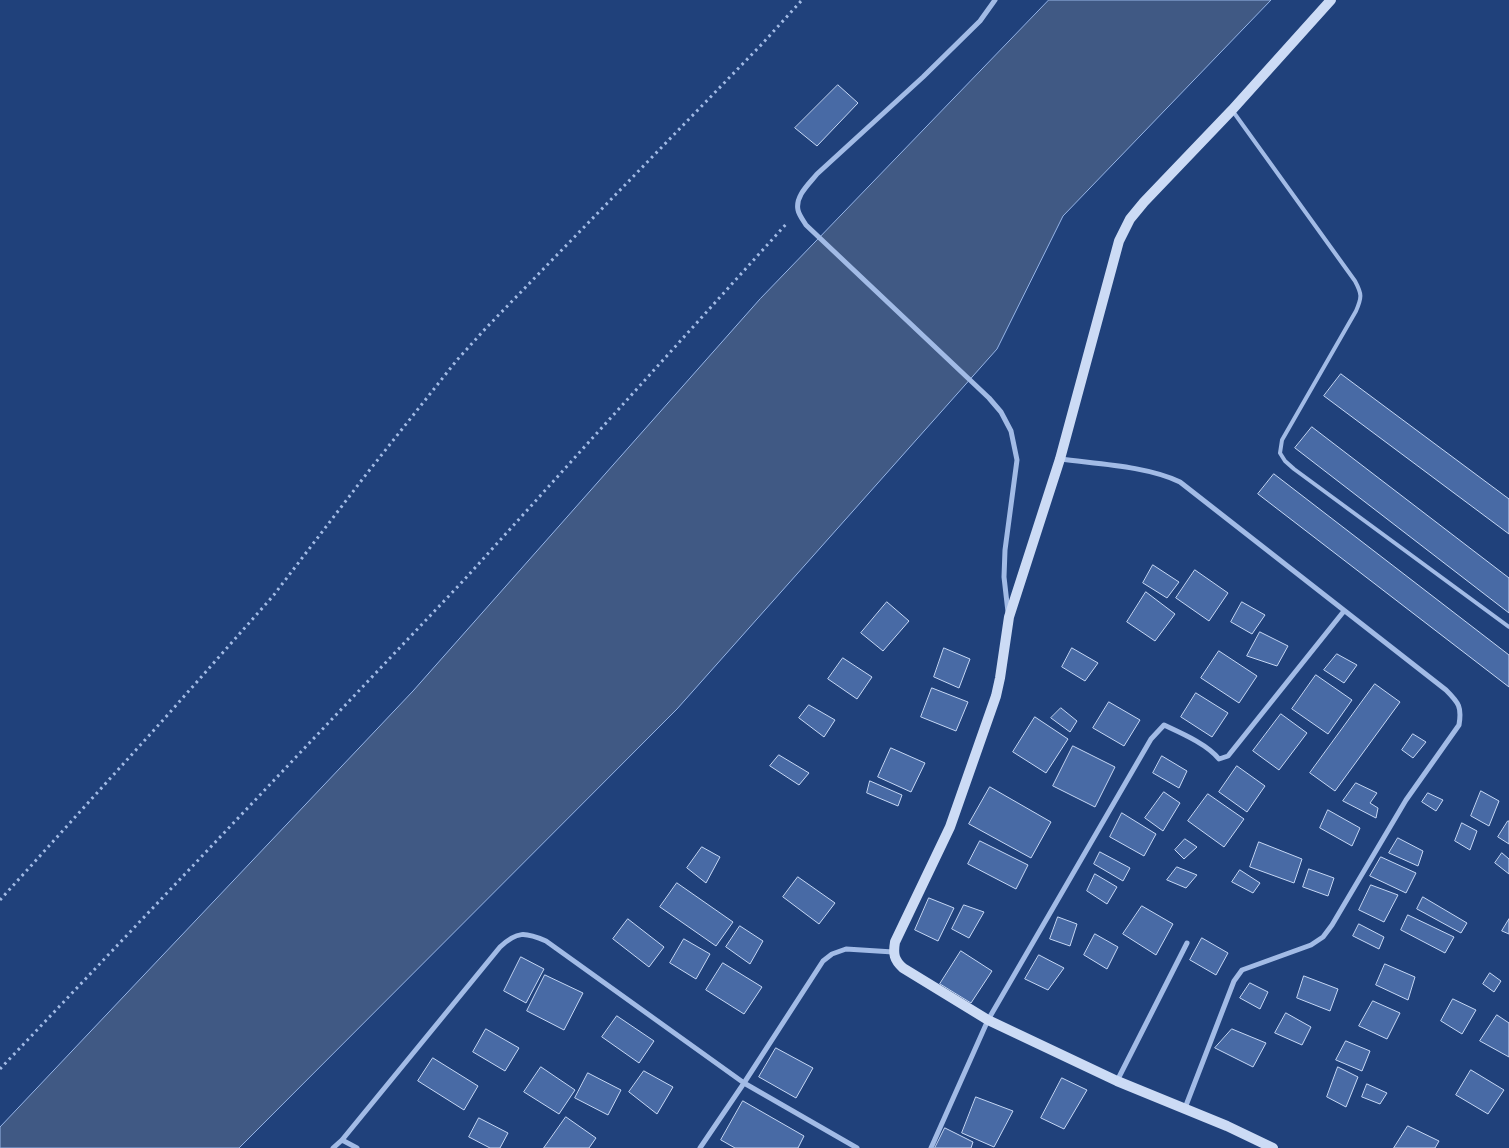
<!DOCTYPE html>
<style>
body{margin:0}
canvas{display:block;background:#20417b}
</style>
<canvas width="1509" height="1148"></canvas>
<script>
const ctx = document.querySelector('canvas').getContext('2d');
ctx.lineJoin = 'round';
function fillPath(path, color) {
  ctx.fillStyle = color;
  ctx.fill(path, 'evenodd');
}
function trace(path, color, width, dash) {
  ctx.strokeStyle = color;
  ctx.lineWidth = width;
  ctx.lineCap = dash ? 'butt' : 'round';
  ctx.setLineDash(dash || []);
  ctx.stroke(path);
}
const water = new Path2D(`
 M1049,0H1271L1063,216L997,349L677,709L239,1148H0V1127L413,691L760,299Z`);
const building = new Path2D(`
 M838,85L858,103L817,146L795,128Z
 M1341,374L1509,499V534L1324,396Z
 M1312,427L1509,578V613L1295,448Z
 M1274,474L1509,655V687L1258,494Z
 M1153,565L1179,582L1167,598L1143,583Z
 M1195,570L1228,593L1209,621L1176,598Z
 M1146,592L1175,614L1155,641L1127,622Z
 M887,602L909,621L883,651L861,633Z
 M1242,602L1265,615L1252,634L1231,622Z
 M1260,632L1288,646L1277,666L1247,656Z
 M944,648L970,659L959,688L934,677Z
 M1072,648L1098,663L1085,681L1062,667Z
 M1219,651L1257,676L1239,703L1201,678Z
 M1337,654L1357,665L1344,683L1324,670Z
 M843,658L872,677L857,699L828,679Z
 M1316,675L1352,700L1328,734L1292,709Z
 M1375,684L1400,702L1335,791L1310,773Z
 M932,688L968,702L956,731L921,717Z
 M1196,693L1228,713L1212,737L1181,717Z
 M1109,702L1140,720L1124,746L1093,728Z
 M809,705L835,720L824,737L799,718Z
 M1061,708L1077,721L1070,732L1051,718Z
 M1281,714L1307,733L1279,770L1253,751Z
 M1035,717L1068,739L1046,773L1013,752Z
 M1413,734L1426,742L1413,758L1402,750Z
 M1073,746L1115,767L1095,807L1053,786Z
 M891,748L925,763L911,792L878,777Z
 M779,755L809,773L799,785L770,766Z
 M1162,756L1187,771L1179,788L1153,773Z
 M1237,766L1265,786L1247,812L1219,792Z
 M870,781L902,795L898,806L867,793Z
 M1356,783L1377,793L1370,803L1378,808L1376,818L1343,801Z
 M990,787L1051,822L1031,858L969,824Z
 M1481,791L1499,801L1489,826L1471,816Z
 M1164,792L1180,803L1163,831L1145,818Z
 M1428,793L1443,800L1436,811L1422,802Z
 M1208,794L1244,819L1224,847L1188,821Z
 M1328,810L1360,828L1352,846L1320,828Z
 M1122,813L1156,834L1144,856L1110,837Z
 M1508,821H1509V844L1498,837Z
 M1462,823L1477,831L1470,850L1455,841Z
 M1398,838L1423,851L1418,866L1389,853Z
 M1185,839L1197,847L1184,859L1175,850Z
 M980,841L1028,865L1016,889L968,864Z
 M1259,842L1302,859L1294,883L1250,867Z
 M702,847L720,857L706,883L687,868Z
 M1100,852L1130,868L1123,881L1094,864Z
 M1502,853L1509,859V874L1495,863Z
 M1381,857L1416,873L1406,893L1370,876Z
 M1177,867L1197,875L1186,888L1167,880Z
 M1309,869L1334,878L1328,896L1303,887Z
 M1240,870L1260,883L1253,893L1232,882Z
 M1095,874L1117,887L1107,904L1087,891Z
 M798,877L835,903L819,924L783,897Z
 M677,883L733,922L716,946L660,907Z
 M1371,885L1398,895L1384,922L1359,910Z
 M1423,897L1467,923L1461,933L1417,909Z
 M929,898L954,908L938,941L915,930Z
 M964,905L984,912L969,938L952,929Z
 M1142,906L1173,924L1156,955L1123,934Z
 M1408,915L1454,937L1445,953L1401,930Z
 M1058,917L1077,924L1070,946L1050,939Z
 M628,919L664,947L649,967L613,939Z
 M1509,919V934L1502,931Z
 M1359,924L1384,937L1379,949L1353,936Z
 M740,926L763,941L750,964L726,947Z
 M1095,934L1118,947L1107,969L1084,955Z
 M1202,938L1228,953L1216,975L1190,960Z
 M684,939L710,954L696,979L670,963Z
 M961,951L992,971L971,1003L940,984Z
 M1039,955L1064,968L1048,990L1025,979Z
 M521,957L544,969L526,1003L504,991Z
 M723,963L762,987L744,1014L706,990Z
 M1385,964L1415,977L1408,1000L1376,985Z
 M1490,973L1501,981L1494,992L1483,984Z
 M545,975L583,993L564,1030L527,1011Z
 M1304,976L1338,989L1330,1011L1297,998Z
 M1250,983L1268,992L1260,1009L1240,998Z
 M1453,999L1476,1010L1462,1034L1441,1021Z
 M1373,1001L1400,1013L1387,1039L1359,1026Z
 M1286,1013L1311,1027L1302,1045L1275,1033Z
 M1497,1015L1509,1023V1057L1480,1041Z
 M617,1016L654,1041L639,1063L602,1037Z
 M486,1029L519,1048L505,1071L473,1052Z
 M1232,1029L1266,1043L1253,1067L1215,1048Z
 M1346,1041L1370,1051L1362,1071L1336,1060Z
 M776,1048L813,1068L796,1098L759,1077Z
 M433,1058L478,1086L464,1110L418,1081Z
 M541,1067L575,1090L559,1114L524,1092Z
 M1338,1067L1358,1077L1346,1107L1327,1097Z
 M1471,1070L1504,1090L1488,1114L1456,1095Z
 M644,1071L673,1087L657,1114L629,1092Z
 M588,1073L621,1090L608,1115L575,1098Z
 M1062,1078L1087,1090L1064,1129L1041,1118Z
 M1367,1084L1387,1093L1380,1104L1362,1097Z
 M976,1097L1013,1111L994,1147L962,1133Z
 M743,1101L804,1136L798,1148H735L721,1140Z
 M566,1117L596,1138L589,1148H544Z
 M479,1118L508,1133L500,1148H490L469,1137Z
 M1408,1126L1439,1141L1435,1148H1394Z
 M945,1128L973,1142L971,1148H935Z`);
const path = new Path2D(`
 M0,900L164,719L273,596L368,472L457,360L486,328L762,44L802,0
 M0,1069L464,580L788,222`);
const lane = new Path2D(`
 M1232,110L1355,281C1362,294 1362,297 1356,311L1282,440L1280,453L1285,461L1294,469L1509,627`);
const street = new Path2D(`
 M995,0L980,21L923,77L817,174C809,184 795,196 798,210C799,215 803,220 806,225L989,398L1001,412L1011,431L1017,460L1005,550L1004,577L1008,612
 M1060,459C1097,464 1147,466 1180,482L1446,690C1459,703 1462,707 1459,725L1406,800L1332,925L1323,937L1311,945L1242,970L1234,981L1185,1108
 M1117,1081L1187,943
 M342,1140L357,1148
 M333,1148L342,1140L500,947C517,931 525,932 546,941L744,1083L857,1148
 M700,1148L744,1083L823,961L832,954L846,949L893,952
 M931,1148L988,1020L1151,739L1164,725C1181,733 1207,744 1219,759L1228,756L1344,611`);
const secondary = new Path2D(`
 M1273,1148L1227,1126L1117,1081L988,1020L903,968C894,960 893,954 895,942L950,827L996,696L1000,678L1009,617L1060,459L1119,241L1130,219L1144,202L1232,110L1331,0`);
fillPath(water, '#405984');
trace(water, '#96b5e8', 1);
fillPath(building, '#486aa5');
trace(building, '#c5d7f5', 1);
trace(path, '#a2bbe6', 3, [2.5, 4]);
trace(lane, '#a2bbe6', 4);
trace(street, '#a2bbe6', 5);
trace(secondary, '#ccdbf5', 10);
</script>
